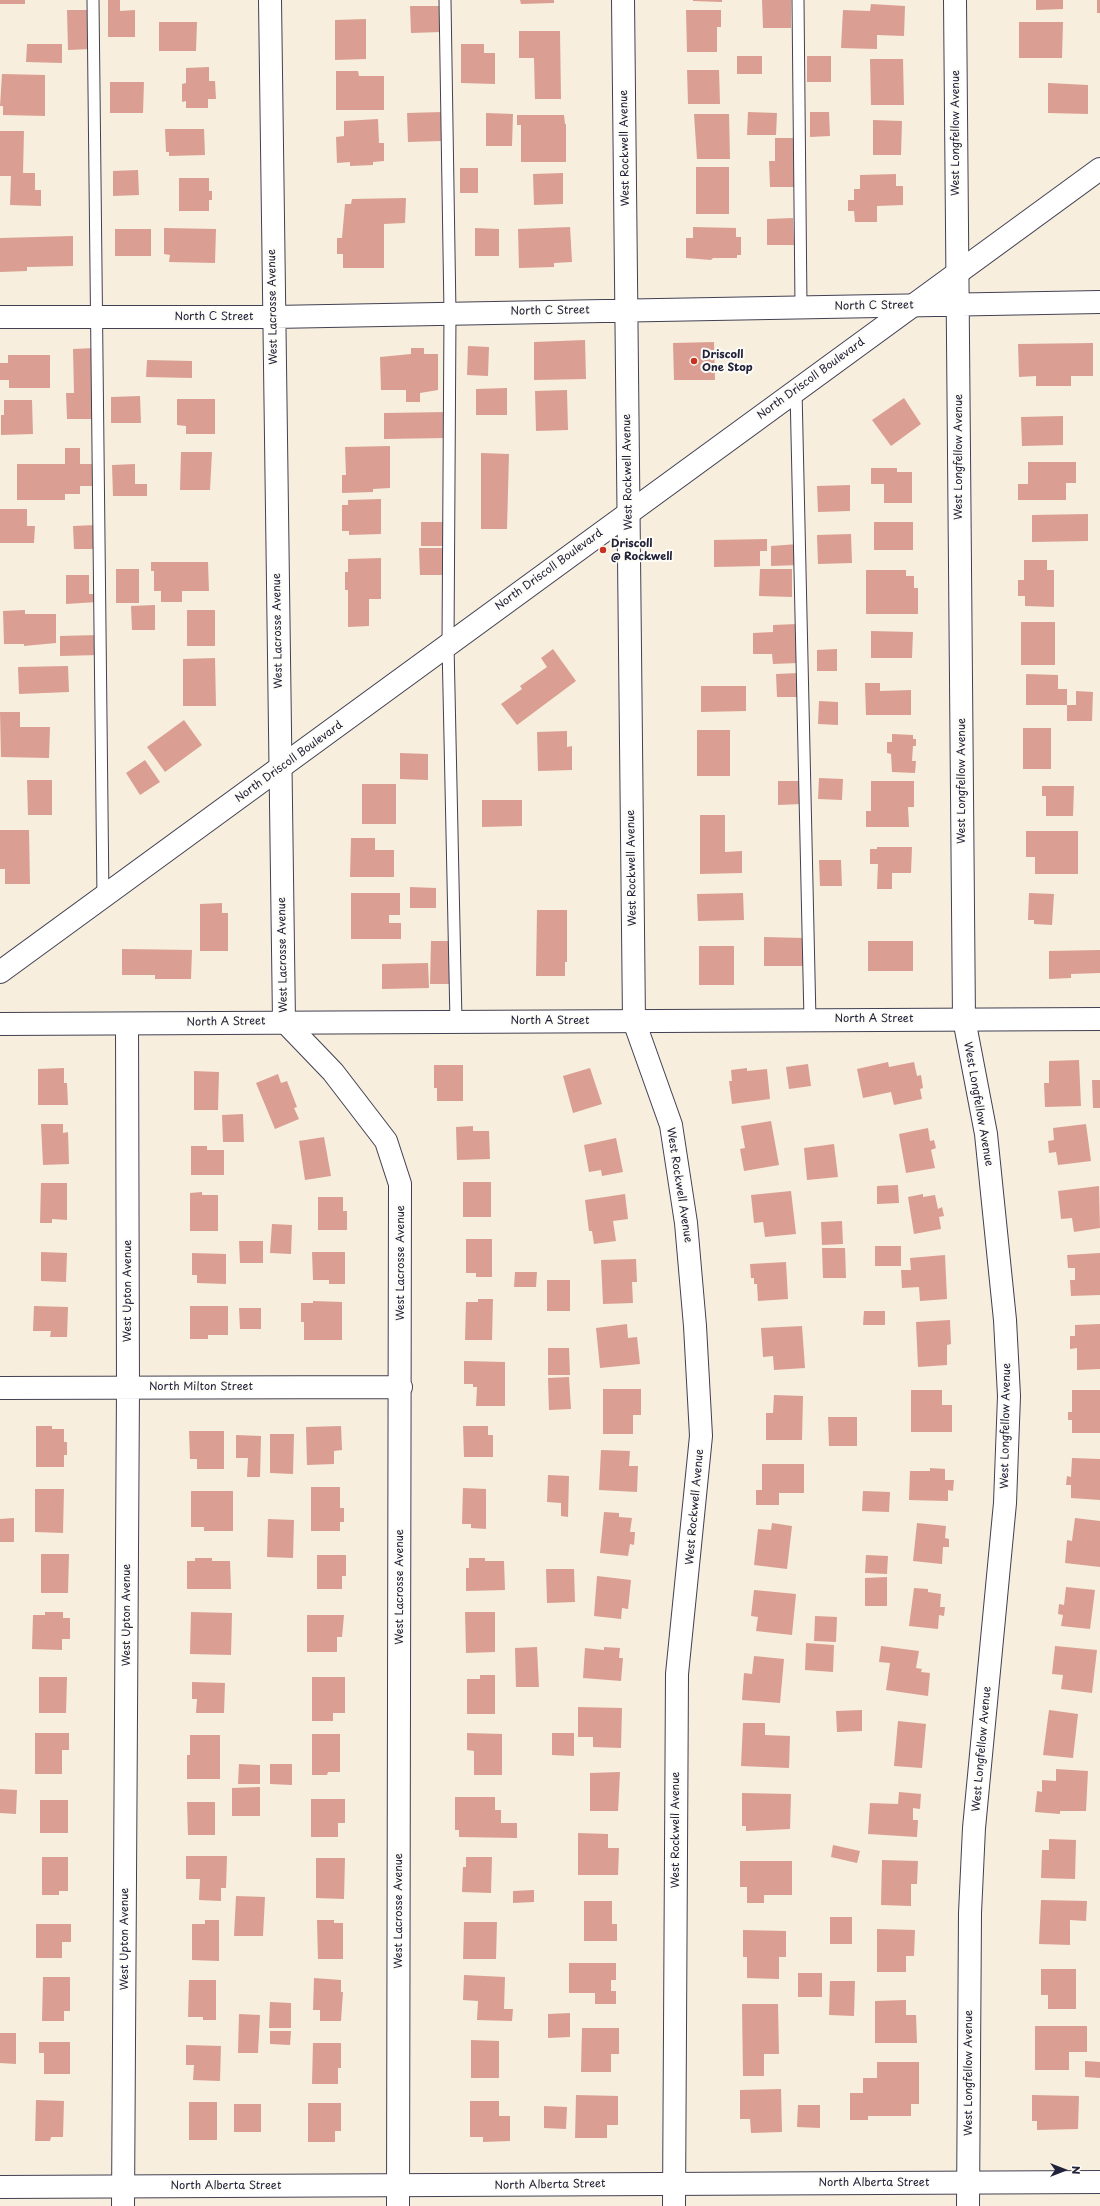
<!DOCTYPE html>
<style>
body{margin:0}
#map{position:relative;width:1100px;height:2206px;overflow:hidden;background:#f7eedd;font-family:"Playpen Sans",sans-serif}
canvas{display:block}
.north{position:absolute;left:1044px;top:2150px;width:40px;height:40px;-webkit-text-stroke:3px #fdfcf7;paint-order:stroke;rotate:90deg;font-size:11px;font-weight:700;line-height:16px;text-align:center;color:#22223b}
.north::after{content:'';display:block;margin:auto;width:14px;height:18px;background:#22223b;clip-path:polygon(50% 0,100% 100%,50% 72%,0 100%)}
</style>
<div id="map">
<canvas width="1100" height="2206"></canvas>
<div class="north">N</div>
</div>
<script>
const ctx = document.querySelector('canvas').getContext('2d');
ctx.lineJoin = 'round';
function fillPath(path, color) {
  ctx.fillStyle = color;
  ctx.fill(path, 'evenodd');
}
function trace(path, color, width, dash) {
  ctx.strokeStyle = color;
  ctx.lineWidth = width;
  ctx.lineCap = dash ? 'butt' : 'round';
  ctx.setLineDash(dash || []);
  ctx.stroke(path);
}
function drawText(font, color, halo, rows, align = 'center') {
  ctx.font = font + ' "Playpen Sans",sans-serif';
  ctx.lineWidth = 4;
  ctx.setLineDash([]);
  ctx.textBaseline = 'middle';
  ctx.strokeStyle = halo;
  ctx.fillStyle = color;
  for (const [text, x, y, turn = 0] of rows) {
    ctx.save();
    ctx.translate(x, y);
    ctx.rotate((+turn || 0) * Math.PI / 180);
    ctx.textAlign = isNaN(turn) ? turn : align;
    if (halo) ctx.strokeText(text, 0, 0);
    ctx.fillText(text, 0, 0);
    ctx.restore();
  }
}
const building = new Path2D(`
 M0,0H25V4H0Z
 M108,0H120V11L135,10V37H108Z
 M520,0H554V3L521,4Z
 M693,0H722V2L693,1Z
 M762,0H791V28H763Z
 M1036,0H1063V9L1036,10Z
 M1097,0H1100V13H1097Z
 M871,4L905,6L904,36L877,35V49L841,48L843,10L870,11Z
 M410,6H440L441,32L411,33Z
 M67,10H91V49L68,50Z
 M686,10H721V27H717V52H687Z
 M366,19V59L335,60V20Z
 M159,22H197L196,51H159Z
 M1019,22H1063L1062,58H1019Z
 M519,31H560L561,99H535L534,58H519Z
 M27,44H62V63L26,62Z
 M461,44H484V53H495V84L461,83Z
 M737,56H762V74H737Z
 M807,56H831V82H807Z
 M870,59H903L904,105H871Z
 M209,67V81H215L216,99H208V108H186V101L182,102V84L186,83V68Z
 M687,70H719L720,104H688Z
 M336,71H358L359,76H384V110H336Z
 M2,74L45,75V116L3,115V106H0Z
 M110,82H144L143,113H110Z
 M1048,83L1088,85V114L1048,113Z
 M442,112L443,141L408,142L407,113Z
 M748,112L777,113L776,135H747Z
 M810,112H829L830,136L810,137Z
 M486,113L513,114L512,146H486Z
 M694,114H729L730,159H697Z
 M517,115H564L565,124H566V162H521V125H517Z
 M378,119L379,143H384V161L373,162V165L350,166V162L337,163L336,137L344,136V121Z
 M873,120L902,121L901,155H873Z
 M165,129H204L205,155L169,156V152H166Z
 M0,131H24L23,173H35V190H41V206L10,205L11,176H0Z
 M775,138H793L794,187H770L769,161H775Z
 M696,167H729V214H696Z
 M460,168H478V193H460Z
 M138,170L139,195L113,196V171Z
 M563,173V204L534,205L533,174Z
 M896,174V186H903V205L877,206V222H855L854,211H848V200H854V189H860V175Z
 M179,178H209V191H212V200H209V211H179Z
 M406,198L405,223L384,224V268H343V254H337V238H342L345,204H351L352,199Z
 M793,218L794,245H767V219Z
 M570,227L572,262L554,263V267L519,268L518,229Z
 M693,227L736,228V237H741V255H737V258H713L711,260L686,258V238H693Z
 M164,228L216,229L215,263L169,262L170,255L164,254Z
 M475,228L499,229V256H475Z
 M115,229H151V256H115Z
 M73,236V266L27,267V271L0,272V238Z
 M585,340L586,379L534,380V342Z
 M714,342L715,380H674L673,343Z
 M1093,343V376H1071V386H1036V376L1019,377L1018,344Z
 M468,346L489,347L488,376L467,375Z
 M95,348L96,419H67L66,393H74L73,349Z
 M411,348H424V354H438V390L420,393V402H406V390H381L380,357L411,354Z
 M8,355H50V388H9V380H0V363H8Z
 M147,360L192,361V378L146,377Z
 M507,388V415H476V389Z
 M567,390L568,430L536,431L535,391Z
 M140,396L141,423H111V397Z
 M904,398L921,424L891,446L872,420Z
 M177,399H215V434H186V426L177,425Z
 M4,400H32L33,434L1,435V415H4Z
 M447,412V438L384,439V413Z
 M1063,416V445L1022,446L1021,417Z
 M390,446V488L373,489V492L342,493V475H346L345,447Z
 M65,448H80V464H96V486H80V494H65V500H17V464H65Z
 M181,452H212L210,490H180Z
 M481,453L509,454L507,529H481Z
 M1028,462H1076V483H1066V500H1018V484H1028Z
 M135,464V484H147V496H113L112,465Z
 M871,468H897V472H912V503H884V484H871Z
 M850,485V511L818,512L817,486Z
 M381,499V534L349,535V531H342V505H348V500Z
 M0,509H27V526H35L34,543H0Z
 M1088,514V541L1032,542V515Z
 M421,522H449V546H421Z
 M874,522H913V550H874Z
 M96,525V549H74L73,526Z
 M851,534L852,563L818,564L817,535Z
 M767,539V551H760V566L714,567V540Z
 M798,544L799,565L771,566V546Z
 M419,548H444L445,575H420Z
 M381,558V599H369V626L348,627V590H345V572H348V559Z
 M1024,560H1047V570H1054V607L1025,606V596H1018V580H1024Z
 M151,562H208L209,591H182V602H161V591H154V571H151Z
 M116,569H139V603H116Z
 M760,569H792V597L759,596Z
 M866,570H906V576H914V588H918V614H866Z
 M66,575H89V594H97V602L66,604Z
 M155,605V630H132L131,606Z
 M25,610V614H56V643L24,646V644H4L3,611Z
 M187,610H215V646H187Z
 M1021,622H1055V665H1021Z
 M797,624L798,663L773,664L772,654H753V633L773,632V625Z
 M871,631L913,632L912,658H871Z
 M98,635L99,655L60,656V636Z
 M553,649L576,681L517,725L501,704L522,689L520,686L547,667L541,658Z
 M837,649V671H817V650Z
 M215,658L216,706H183V659Z
 M68,666L69,692L19,694L18,667Z
 M799,673V697H777L776,674Z
 M1026,674L1058,675V689H1067V705H1026Z
 M865,683H880V691L911,690V715H866Z
 M701,686H746V711L701,712Z
 M1076,691L1093,692L1092,721H1067V705H1076Z
 M819,701L838,702V725L818,724Z
 M0,712H20V727H50L49,758L1,757Z
 M184,720L202,745L165,772L147,747Z
 M1023,728H1051V769H1023Z
 M697,730H730V776H697Z
 M567,731V747L572,746V770L538,771L537,732Z
 M892,734L913,735V739H916V746H913L912,761H916L915,773L892,772L891,754L887,753V742H892Z
 M400,753L428,754V780L400,779Z
 M145,760L160,782L140,795L126,773Z
 M819,778L843,779L842,800L818,799Z
 M27,780H52V815H28Z
 M778,781H801L802,804L778,805Z
 M871,781H914V807H908L909,827H866V811H871Z
 M362,784H396V824H362Z
 M1042,786H1074L1073,816H1046V796H1042Z
 M482,800H522V826L482,827Z
 M700,815H725V852L742,851V873L700,874Z
 M0,830H29L30,884H5V869H0Z
 M1026,831H1078V874H1035V857H1026Z
 M351,838H375V850H394V877H350Z
 M877,847H912L911,873H892V889H877L878,864H870V849H877Z
 M819,860H841L842,886H820Z
 M410,887L436,888V908H410Z
 M351,893H400V915H389V923H401V939H351Z
 M743,893L744,920L698,921L697,894Z
 M1029,893L1054,894L1052,925L1034,924V920H1028Z
 M222,903V913H228V951H200V904Z
 M537,910H567V962H565V976H536Z
 M764,937L805,938V966H764Z
 M431,941H452L451,984H430Z
 M868,941H913V971H868Z
 M699,946H734V985H699Z
 M122,949L192,950L191,979H155V975H122Z
 M1100,950V973L1071,974V978L1049,979V951Z
 M428,963L429,988L382,989V964Z
 M1079,1060L1081,1106L1045,1107L1044,1083H1049V1061Z
 M888,1062L889,1067L914,1062L917,1076L921,1075L923,1088L920,1089L922,1099L894,1105L891,1092L863,1098L857,1069Z
 M808,1064L811,1086L789,1089L786,1067Z
 M434,1065H463V1101H437V1088H434Z
 M64,1068V1083H67L68,1105H38V1069Z
 M590,1068L602,1104L573,1113L563,1076Z
 M747,1068V1071L767,1069L770,1099L732,1104L729,1081H732L731,1070Z
 M194,1071L219,1072L218,1110H194Z
 M278,1074L281,1083L287,1081L297,1107L294,1108L299,1119L275,1129L256,1083Z
 M1092,1080H1100V1108H1093Z
 M243,1114L244,1142H223L222,1115Z
 M771,1121L779,1165L744,1171L740,1149L745,1148L741,1126Z
 M41,1124H63V1133L68,1132L69,1164L43,1165Z
 M1086,1124L1091,1161L1058,1165L1056,1152L1049,1153L1048,1141L1054,1140L1053,1128Z
 M473,1126V1131H489L490,1159L457,1160L456,1127Z
 M928,1128L930,1141L934,1140L936,1148L931,1150L935,1168L906,1173L899,1134Z
 M324,1137L331,1176L305,1180L299,1141Z
 M616,1138L623,1172L602,1176L601,1170L589,1172L584,1145Z
 M834,1144L838,1177L807,1180L804,1148Z
 M191,1146H207V1150H224V1175H191Z
 M463,1182H491V1217H463Z
 M41,1183H67V1220L52,1219V1223H40Z
 M898,1185L899,1203L877,1204V1186Z
 M1099,1186L1100,1228L1074,1232L1072,1218L1061,1219L1058,1191Z
 M791,1191L796,1234L765,1237L763,1222L754,1223L751,1195Z
 M202,1192V1195H218V1231H190V1193Z
 M625,1194L628,1219L613,1221L616,1241L594,1244L592,1231H589L585,1200Z
 M923,1194V1197L935,1195L938,1209L942,1207L944,1216L939,1217L941,1229L914,1234L908,1197Z
 M318,1197H343V1211H347V1230H318Z
 M842,1221L843,1244L822,1245L821,1222Z
 M272,1224L292,1225L291,1254L270,1253Z
 M466,1239H492V1277H476V1273H466Z
 M239,1241H263V1263H240Z
 M875,1246H901V1266H875Z
 M822,1248H845L846,1278H823Z
 M41,1252L67,1253L66,1282L41,1281Z
 M312,1252H345V1284H329V1280H313Z
 M192,1253L226,1254V1284L197,1283V1275H192Z
 M1100,1253V1295L1071,1296L1070,1280H1075V1268H1068L1067,1255Z
 M945,1255L947,1299L920,1301L919,1287L902,1288L901,1270H911L910,1258Z
 M636,1259L637,1282H632L633,1303L603,1304L601,1260Z
 M786,1262L788,1299L758,1301L757,1284H754V1278H751L750,1264Z
 M515,1272H537L536,1287H514Z
 M547,1280H570V1311H547Z
 M478,1299H493L492,1340H465L466,1302H478Z
 M313,1301L342,1302V1340H304V1322H301V1303H313Z
 M34,1306L68,1307L67,1337H50L51,1331H33Z
 M190,1306H228V1335H208V1339H190Z
 M239,1308H261V1329H240Z
 M864,1311H885V1325H863Z
 M950,1320L951,1344L947,1345V1365L918,1367L916,1322Z
 M627,1324L628,1338L637,1337L640,1364L600,1368L596,1328Z
 M1100,1324V1369L1077,1370V1348L1070,1349V1336H1075V1325Z
 M802,1326L805,1368L774,1370L773,1356L763,1357L761,1328Z
 M548,1348H569L570,1375H548Z
 M464,1361L505,1362V1406H476L477,1387H473V1384H464Z
 M569,1377L571,1409L549,1410L548,1378Z
 M603,1389H641V1415H633V1434H603Z
 M911,1390H942V1405H952V1432H911Z
 M1072,1390H1100V1433H1072V1420H1068V1412H1072Z
 M774,1395L803,1396L802,1440H766V1413H773Z
 M828,1417H857V1446H829Z
 M36,1426H52V1429H64V1442H67V1455H64V1467H36Z
 M341,1426L342,1450L334,1451V1464L307,1465L306,1427Z
 M463,1426H488V1435H493V1457H464Z
 M189,1431H224V1469H197V1459H190Z
 M270,1434H294L293,1474L270,1473Z
 M236,1435L261,1436L260,1477H247L248,1458H236Z
 M601,1450L630,1451L629,1466H638L637,1492L599,1490Z
 M1072,1458L1100,1459V1500L1071,1498V1485H1066L1067,1476L1071,1477Z
 M762,1464H804V1493H779V1505H756V1490H762Z
 M930,1468L945,1469V1480H954L953,1491L948,1490V1501L909,1500L910,1471H930Z
 M548,1475L569,1476L568,1517L561,1516V1503L547,1502Z
 M311,1487H340V1508H344V1522H340V1531H311Z
 M463,1488L486,1489V1529L471,1528V1524H462Z
 M35,1489H64L63,1533L35,1532Z
 M191,1491H233V1531H204V1527H191Z
 M863,1491L890,1492L889,1512L862,1511Z
 M604,1512L619,1513V1517L632,1518L630,1532H635L634,1545L630,1544L628,1556L600,1553Z
 M14,1518V1542H0V1519Z
 M1075,1518L1100,1521V1567L1065,1563L1067,1540L1072,1541Z
 M268,1519L294,1520L293,1558L267,1557Z
 M772,1523L792,1526L787,1569L754,1565L758,1529L771,1530Z
 M917,1523L946,1526L945,1538L949,1539V1547H943L942,1564L913,1561Z
 M41,1554H69L68,1593H41Z
 M317,1555H346V1576H342V1589H317Z
 M866,1555L888,1556L887,1574L865,1573Z
 M195,1558H212V1561H230L231,1589H187V1561H195Z
 M469,1558H485V1561H504L505,1590L466,1591V1568H469Z
 M546,1569H574L575,1602L547,1603Z
 M597,1576L631,1580L628,1609L622,1608L621,1619L594,1616Z
 M887,1577V1606H865V1578Z
 M1066,1587L1095,1590L1090,1629L1061,1626L1063,1615L1058,1614L1059,1604L1064,1605Z
 M914,1588L928,1589V1592L941,1594L940,1607H945L944,1616L939,1615L938,1629L909,1626Z
 M754,1590L796,1594L792,1635L756,1631L758,1617L751,1616Z
 M45,1612H63V1618H70V1639H62V1650L32,1649L33,1615H45Z
 M191,1612L232,1613L231,1655L190,1654Z
 M465,1612H495V1652L466,1653Z
 M307,1615H344L342,1637H337V1652H307Z
 M815,1616L837,1617L836,1642L814,1641Z
 M806,1643L834,1645L833,1672L805,1670Z
 M881,1646L919,1651L916,1668L922,1669L921,1672L930,1673L928,1696L886,1690L890,1663L879,1662Z
 M1055,1646L1097,1650L1092,1693L1061,1689L1063,1675L1052,1674Z
 M537,1647L539,1687H516L515,1648Z
 M604,1647L620,1648L619,1658H623L621,1681L583,1678L585,1648L604,1650Z
 M754,1656L784,1659L780,1703L742,1700L744,1673L752,1674Z
 M480,1675H495V1714H467V1679H480Z
 M39,1677H67L66,1713H39Z
 M312,1677H345V1713H333V1721H312Z
 M192,1682L225,1683L224,1713H196L197,1699H192Z
 M578,1707L622,1708L621,1748L593,1747V1737H578Z
 M862,1710V1731L837,1732L836,1711Z
 M1049,1710L1078,1714L1073,1758L1043,1755Z
 M898,1721L926,1724L922,1768L894,1766Z
 M743,1723H765V1735L790,1736L789,1768L741,1766Z
 M35,1733H69V1750H62V1774H35Z
 M467,1733L502,1734V1775H474V1751L467,1750Z
 M552,1733H574V1756L552,1755Z
 M312,1734H340V1772H328L327,1775H312Z
 M190,1735H220V1779H187V1755H190Z
 M239,1764L260,1765V1784H238Z
 M270,1764H292V1785L270,1784Z
 M1056,1769L1088,1771L1086,1811H1060V1814L1035,1812L1037,1791L1042,1792V1780L1056,1781Z
 M620,1772L618,1811H590V1773Z
 M260,1787V1816H232V1788Z
 M0,1789L17,1790L16,1814L0,1813Z
 M899,1792L921,1794L920,1809L913,1808V1820H918L917,1837L868,1834L870,1803L898,1804Z
 M742,1793L791,1794L790,1829L746,1831V1826H742Z
 M455,1797H495V1810H501V1823H517V1838L459,1837V1830H455Z
 M311,1799H345V1823H338V1837H311Z
 M40,1800H68V1833H40Z
 M187,1802H215V1835H188Z
 M578,1833L608,1834V1848H619L618,1875H578Z
 M1049,1839L1076,1840L1075,1879L1041,1878L1042,1850H1049Z
 M833,1845L860,1851L857,1863L831,1857Z
 M186,1856H227L226,1888H221V1901L199,1900L200,1879H186Z
 M42,1857H68V1891H59V1895H42Z
 M466,1857H492L491,1893L462,1892L463,1867H466Z
 M316,1858H345L344,1899L316,1898Z
 M882,1860L918,1861L917,1884H911V1906L881,1905Z
 M740,1861H792V1895H764V1903H747V1887H740Z
 M534,1890V1902L513,1903V1891Z
 M236,1896L265,1897L263,1936H234Z
 M1041,1900L1087,1901L1086,1921L1070,1920V1945L1039,1944Z
 M584,1901H612V1924H617V1941H584Z
 M830,1917H852V1944H830Z
 M205,1920H219V1961L192,1960V1924H205Z
 M317,1920H334V1923H343V1959H318Z
 M464,1922H497L496,1959H463Z
 M36,1924H71V1942H62V1958H36Z
 M877,1929L915,1930L914,1956H906V1972H877Z
 M743,1930L786,1931V1957H779V1979L747,1978V1957H743Z
 M569,1963H616V1980H611V1991H616V2004H595V1993H569Z
 M1041,1969H1076V2009H1048V1995H1041Z
 M798,1973H822V1997H798Z
 M464,1975L505,1977L504,2009H513L512,2021L477,2020L478,2001L463,2000Z
 M43,1977H70V2011H64V2021H42Z
 M314,1978L341,1980V1992H343L341,2021H320V2010H313Z
 M189,1980H216V2020H203V2017H188Z
 M830,1981H855L854,2016L829,2015Z
 M906,2000V2015H916L917,2043H875V2001Z
 M270,2002L291,2003V2028H269Z
 M742,2004H778L779,2054H764V2076H743Z
 M570,2013V2037L548,2038V2014Z
 M239,2014L260,2015L258,2053H238Z
 M1035,2026H1087V2052H1069V2070H1035Z
 M582,2028H619V2054H611V2072H581Z
 M270,2031H291L290,2045L270,2044Z
 M0,2033H16V2064L0,2063Z
 M471,2040L499,2041V2078H471Z
 M39,2042H70V2074H44V2053H39Z
 M313,2043H341V2068H338V2084H312Z
 M186,2045L221,2046L220,2081L193,2080L194,2065H186Z
 M1085,2061L1100,2062V2078L1085,2077Z
 M877,2062H919V2104H911V2116H868V2120H850V2093H863V2078H877Z
 M781,2089L782,2132L751,2133L750,2119H740V2090Z
 M576,2095L618,2096V2125H607V2138H575Z
 M1032,2095L1079,2096L1078,2129L1037,2130V2121H1032Z
 M36,2100L64,2101L63,2137H51L50,2141H35Z
 M470,2101H499V2116H510V2141L483,2142V2137H470Z
 M189,2102H217V2140H189Z
 M308,2103H341V2131H335V2142H308Z
 M234,2104H261V2132H234Z
 M798,2105H820V2128L797,2127Z
 M544,2106L567,2107L566,2129L544,2128Z`);
const service = new Path2D(`
 M93,0L103,897
 M445,0L450,313L448,644L456,1021
 M798,0L801,306
 M796,390L810,1020`);
const minor = new Path2D(`
 M270,0L284,1021L333,1072L386,1141L400,1184L398,2206
 M623,0L634,1021L671,1125L686,1223L695,1326L701,1436L677,1674L674,2206
 M955,0L964,1019L986,1134L1005,1320L1009,1396L1005,1503L974,1828L970,1913L968,2206
 M0,317H273L1100,302
 M0,1388L401,1387
 M123,2206L128,1387L127,1024`);
const tertiary = new Path2D(`
 M0,1024L1100,1019`);
const secondary = new Path2D(`
 M0,972L1100,169
 M0,2187L1100,2182`);
const markers = [
 [694,361,4,"#c8321e"],
 [603,550,4,"#c8321e"]
];
const streetNames = [
 ["West Longfellow Avenue",956,133,-90],
 ["West Rockwell Avenue",625,148,-91],
 ["North C Street",874,306,-1],
 ["West Lacrosse Avenue",273,307,-91],
 ["North C Street",550,311,-1],
 ["North C Street",214,317],
 ["North Driscoll Boulevard",811,379,-36],
 ["West Longfellow Avenue",959,457,-90],
 ["West Rockwell Avenue",628,472,-91],
 ["North Driscoll Boulevard",549,570,-36],
 ["West Lacrosse Avenue",278,631,-91],
 ["North Driscoll Boulevard",289,762,-36],
 ["West Longfellow Avenue",962,781,-90],
 ["West Rockwell Avenue",632,868,-91],
 ["West Lacrosse Avenue",283,955,-91],
 ["North A Street",874,1019],
 ["North A Street",550,1021],
 ["North A Street",226,1022,-1],
 ["West Longfellow Avenue",978,1104,80],
 ["West Rockwell Avenue",679,1185,81],
 ["West Lacrosse Avenue",401,1263,-90],
 ["West Upton Avenue",128,1291,-90],
 ["North Milton Street",201,1387],
 ["West Longfellow Avenue",1006,1426,-89],
 ["West Rockwell Avenue",695,1507,-85],
 ["West Lacrosse Avenue",400,1587,-90],
 ["West Upton Avenue",127,1615,-90],
 ["West Longfellow Avenue",982,1749,-85],
 ["West Rockwell Avenue",676,1830,-90],
 ["West Lacrosse Avenue",399,1911,-90],
 ["West Upton Avenue",125,1939,-90],
 ["West Longfellow Avenue",969,2073,-90],
 ["North Alberta Street",874,2183],
 ["North Alberta Street",550,2185,-1],
 ["North Alberta Street",226,2186]
];
const poiNames = [
 ["Driscoll",702,355],
 ["One Stop",702,368],
 ["Driscoll",611,544],
 ["@ Rockwell",611,557]
];
fillPath(building, '#da9f92');
trace(service, '#424153', 13);
trace(minor, '#424153', 24);
trace(tertiary, '#424153', 24);
trace(secondary, '#424153', 24);
trace(service, '#fff', 11);
trace(minor, '#fff', 22);
trace(tertiary, '#fff', 22);
trace(secondary, '#fff', 22);
for (const [x, y, r, color] of markers) {
  const dot = new Path2D();
  dot.arc(x, y, r, 0, 2 * Math.PI);
  ctx.fillStyle = color;
  ctx.fill(dot);
  trace(dot, '#fdfcf7', 1.5);
}
drawText('11px', '#22223b', '#fdfcf7', streetNames);
drawText('bold 11px', '#22223b', '#fdfcf7', poiNames, 'left');
</script>
